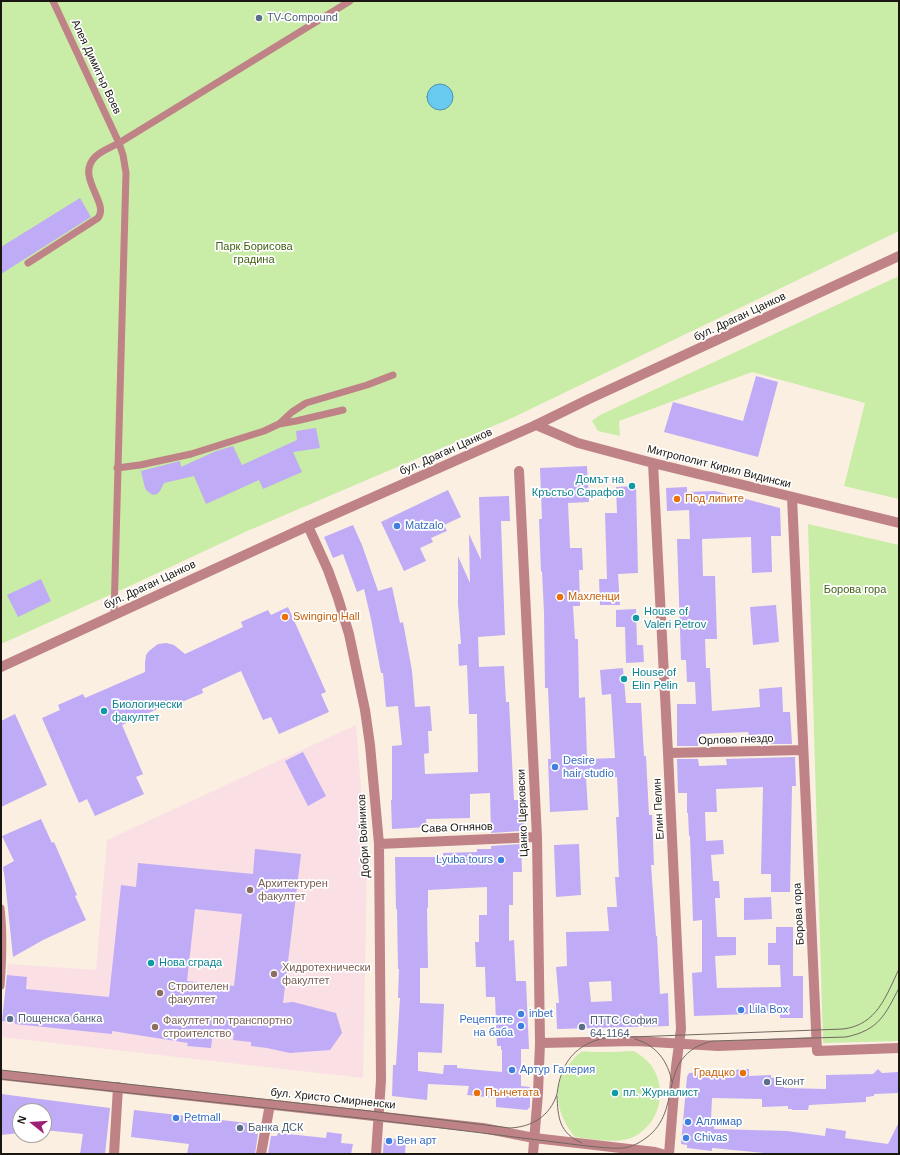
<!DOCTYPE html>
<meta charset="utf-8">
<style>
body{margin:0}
#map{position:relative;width:900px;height:1155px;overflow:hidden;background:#fbefe1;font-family:Arial,sans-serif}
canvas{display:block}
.frame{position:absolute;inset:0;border:2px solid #1a1611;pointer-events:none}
.north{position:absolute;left:12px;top:1103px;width:40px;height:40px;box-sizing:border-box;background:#fff;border:1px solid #a3a2a0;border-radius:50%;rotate:287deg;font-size:11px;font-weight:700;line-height:16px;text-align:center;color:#1a1611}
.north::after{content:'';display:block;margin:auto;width:14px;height:18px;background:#9d2075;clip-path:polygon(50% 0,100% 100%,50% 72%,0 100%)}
</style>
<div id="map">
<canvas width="900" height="1155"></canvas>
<div class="frame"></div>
<div class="north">N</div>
</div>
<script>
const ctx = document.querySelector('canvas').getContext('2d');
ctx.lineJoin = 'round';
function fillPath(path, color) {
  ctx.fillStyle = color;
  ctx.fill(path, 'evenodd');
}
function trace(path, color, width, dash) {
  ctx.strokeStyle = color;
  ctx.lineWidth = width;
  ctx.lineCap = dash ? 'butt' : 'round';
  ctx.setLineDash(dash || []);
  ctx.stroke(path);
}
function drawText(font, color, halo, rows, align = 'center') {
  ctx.font = font + ' Arial,sans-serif';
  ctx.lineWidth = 3.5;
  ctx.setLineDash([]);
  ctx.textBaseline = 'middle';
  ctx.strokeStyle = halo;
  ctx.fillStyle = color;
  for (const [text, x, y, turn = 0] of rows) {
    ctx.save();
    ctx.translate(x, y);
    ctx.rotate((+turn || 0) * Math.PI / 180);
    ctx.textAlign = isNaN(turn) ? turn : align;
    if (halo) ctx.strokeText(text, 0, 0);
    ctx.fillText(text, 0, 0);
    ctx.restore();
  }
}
const education = new Path2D(`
 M356,725L367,862L363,1078L1,1037V1026L8,964L96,970L107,840Z`);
const green = new Path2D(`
 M1,1H899V231L512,418L245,532L132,585L1,644Z
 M899,276V499L844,486L865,403L752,372L619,421L620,436L598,431L592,421L600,415Z
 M808,524L899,545V1041L823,1043Z
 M634,1051C642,1056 650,1062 654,1070C668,1095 657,1127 631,1138C614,1144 593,1139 575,1137C557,1116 550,1086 570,1063C573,1060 577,1054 581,1052C584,1051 590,1052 594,1052C607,1052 621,1052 634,1051Z`);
const water = new Path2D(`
 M427 97a13 13 0 1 1 26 0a13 13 0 1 1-26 0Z`);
const building = new Path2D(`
 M80,198L91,217L1,274V247Z
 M756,376L778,382L758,457L664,432L673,402L743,421Z
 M316,428L320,448L293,452L302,472L263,489L259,480L206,504L194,476L164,483L160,491L157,494L153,495L147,491L145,488L141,471L180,461L181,467L216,451L233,446L242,465L297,440L296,431Z
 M587,466L589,502L568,503L570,548H582L583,570H579L580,606H573L575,639H578L579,698L585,697L587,759L615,758L611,694L602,695L600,670L623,668L626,703H641L644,756H646L649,815H652L654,865H651L656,936H657L660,994L668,993L669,1026L557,1029L556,1003H559L556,967L567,966L566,932L609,931L607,907H617L615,877H619L616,817H619L617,777L586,778L588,810L550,812L548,759H551L548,688H545L544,612L542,571L541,572L539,519H542L540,468ZM611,981L612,1001L591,1002L589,982Z
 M636,486L638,573L618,574L620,605H600L599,579H607L605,513H617L616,487Z
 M687,487V492L715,491L780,508L781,536H771L772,572L752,573L751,537L702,539L703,576H715L717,639H705L706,668H710L712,711L760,707L759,689L782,687L783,712H790L792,744H770L769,734L749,735L748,732L700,734L699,743H698V746H677V704H696L695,682H687L686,660H681L677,539H690L689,510L667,511L666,488Z
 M448,490L461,517L444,525L447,531L431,538L433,542L420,548L426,561L404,571L381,522Z
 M509,496L510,521H501L505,635L478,637L479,667L504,666L506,702H509L514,800H523L524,830H521V831L491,833L490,793L470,794V818L426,819L427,827L392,829L391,800H392V746L402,745L398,706L386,707L383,673H381L371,619L364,589L357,592L343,554L333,558L324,537L353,525L362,545L378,591L392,587L400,623L403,622L412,671L415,707L430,706L432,731H428L429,753L424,754L425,774L478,772L477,714H469L467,665L459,666L458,644H461L458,603V556L470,583L469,534L481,560L479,497Z
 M41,579L51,601L18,617L7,595Z
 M776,605L779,642L753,645L750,607Z
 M288,607L326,692L321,694L329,712L279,734L271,717L263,720L241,671L202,689L203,693L163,710L162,707L122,725L143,774L136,777L144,794L95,816L87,799L79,803L42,718L60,710L58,705L83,694L85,698L145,672V663L146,655L149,651L158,644L166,643L174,645L185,654L243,627L241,622L268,610L271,615Z
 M636,609L637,645H643L644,662L626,663L625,627H616V610Z
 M15,714L47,785L1,807V721Z
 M303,752L326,796L308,806L285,761Z
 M795,757L796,786H792L790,892H771V874H761L763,787L716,789L717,812H705L706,841L723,840L724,854L711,855L713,881H719L720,898H715L717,937H736V955L715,956L717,988L781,987L780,965H768V943H776V927H793V976H803V1018H780V1013L694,1016L692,973L702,972V920L693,921L690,836H689L688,813H687V793H678L677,759H698L699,766L727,765L726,759Z
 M41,819L52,843L54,842L77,895L75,896L86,920L43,940L13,957L5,880L3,867L14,861L2,836Z
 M521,844L522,872H513V905H509V941L514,940L516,981H526L529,1049H521V1086L530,1087V1107L527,1110L496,1107V1098L467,1095L469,1086L428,1084L427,1100L392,1096L393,1065H396L400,998H398L399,969H398L397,909H396L395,857H443V853L477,852V849H491V846ZM487,887V915H479V942H475L476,967H485L486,997H495L497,1046H501V1050H502V1072L457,1068V1065H444L443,1074L418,1071V1052L442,1053L444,1004L420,1003V968H428L427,908H428V890Z
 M579,844L581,895L556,897L554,845Z
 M255,849L301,854L283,1003L293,1002L336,1013L342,1033L330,1050L290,1053L267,1048L251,1046V1042L233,1040L234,1033L213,1030L211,1048L187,1046L188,1043L112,1031V1034L15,1024V1022L2,1021L7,975L27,977L26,989L109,997L121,885L136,887L138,863L253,874ZM195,909L242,914L234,986L187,981Z
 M771,897L772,919L744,920V898Z
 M749,1069V1076L771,1075V1078L784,1077V1088L826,1089V1075L873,1074L878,1069L882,1073L899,1072V1093L874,1094V1096L866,1097V1102L809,1105L808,1110H792V1109H788V1106L762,1107V1099L712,1098L711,1119H715L714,1129L787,1131L825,1136L826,1128L846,1131L845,1138L888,1144L899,1122V1154H775L712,1148V1151L687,1148V1145L681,1144L687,1077L689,1073Z
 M1,1094L110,1108L105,1154H80L83,1134L44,1130V1111H20V1133L1,1135Z
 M134,1110L256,1124L255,1134H258L255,1154H187L189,1144L131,1137Z
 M327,1132L342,1134L341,1143L353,1144L351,1154H268L271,1136H277L278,1133L326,1138Z
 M384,1138L406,1140L405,1154H383Z`);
const service = new Path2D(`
 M53,1L119,143L123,155L126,173L114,615
 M28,263L98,218C110,203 75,177 95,157C101,151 112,147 119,143L350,1
 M279,424L296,421L343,410
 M117,468L140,465L191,454L264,431L279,424L292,412L306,403L367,385L393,375
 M1,908C4,934 3,960 1,986`);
const minor = new Path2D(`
 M536,425L578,443L653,463L899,523
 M653,463L668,753L681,1029L676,1067L669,1154
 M519,471L537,837L540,1043L538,1093L533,1154
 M792,497L817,1051L899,1048
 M308,526L328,570L338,598L349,634L365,710L370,745L379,844L381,1080L376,1154
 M668,753L803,750
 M379,844L537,837
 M540,1043L636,1041L718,1046L816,1042
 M114,1154L118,1087
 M261,1154L270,1104`);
const tertiary = new Path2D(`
 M1,667L308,526L536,425L589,399L899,256
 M1,1075L483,1128L534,1138L655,1152L662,1154`);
const tram = new Path2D(`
 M635,1039C656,1045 668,1061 672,1082
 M1,1070L370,1111L510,1128C532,1127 550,1116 557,1094C558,1087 559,1080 562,1073C569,1053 585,1042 605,1038L843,1029C877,1025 886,996 899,969
 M1,1079L369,1119L587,1146C598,1147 612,1149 623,1148C632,1147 639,1143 646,1138C685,1110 654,1056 712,1041L846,1037C879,1030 885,1015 899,988
 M557,1096C558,1118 559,1133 582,1143`);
const markers = [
 [259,18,4,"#5c6f8a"],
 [632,486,4,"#0f9aa8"],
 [677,499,4,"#e8710a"],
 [397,526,4,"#3f7fe0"],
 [560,597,4,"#e8710a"],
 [285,617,4,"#e8710a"],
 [636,618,4,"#0f9aa8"],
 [624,679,4,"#0f9aa8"],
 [104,711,4,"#0f9aa8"],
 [555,767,4,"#3f7fe0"],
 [501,860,4,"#3f7fe0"],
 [250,890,4,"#8d6e63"],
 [151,963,4,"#0f9aa8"],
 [274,974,4,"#8d6e63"],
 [160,993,4,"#8d6e63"],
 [741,1010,4,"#3f7fe0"],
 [521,1014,4,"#3f7fe0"],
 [10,1019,4,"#5c6f8a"],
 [521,1026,4,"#3f7fe0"],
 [155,1027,4,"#8d6e63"],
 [582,1027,4,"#5c6f8a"],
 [512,1070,4,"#3f7fe0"],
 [743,1073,4,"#e8710a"],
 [767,1082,4,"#5c6f8a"],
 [477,1093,4,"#e8710a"],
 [615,1093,4,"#0f9aa8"],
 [176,1118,4,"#3f7fe0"],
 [688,1122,4,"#3f7fe0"],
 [240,1128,4,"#5c6f8a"],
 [686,1138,4,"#3f7fe0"],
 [389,1141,4,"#3f7fe0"]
];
const serviceNames = [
 ["TV-Compound",267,18],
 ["Пощенска банка",18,1019],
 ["ПТТС София",590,1021],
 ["64-1164",590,1034],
 ["Еконт",775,1082],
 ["Банка ДСК",248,1128]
];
const streetNames = [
 ["Алея Димитър Воев",96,67,65],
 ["бул. Драган Цанков",740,317,-25],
 ["бул. Драган Цанков",446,452,-24],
 ["Митрополит Кирил Видински",719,467,14],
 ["бул. Драган Цанков",150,585,-25],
 ["Орлово гнездо",736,740,-2],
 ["Елин Пелин",659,809,-93],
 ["Цанко Церковски",523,813,-92],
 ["Сава Огнянов",457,828,-2],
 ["Добри Войников",364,836,-93],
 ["Борова гора",799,914,-93],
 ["бул. Христо Смирненски",333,1099,6]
];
const parkNames = [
 ["Парк Борисова",254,247],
 ["градина",254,260],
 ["Борова гора",855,590]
];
const cultureNames = [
 ["Домът на",624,480,"right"],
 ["Кръстьо Сарафов",624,493,"right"],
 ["House of",644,612],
 ["Valeri Petrov",644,625],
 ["House of",632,673],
 ["Elin Pelin",632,686],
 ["Биологически",112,705],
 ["факултет",112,718],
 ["Нова сграда",159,963],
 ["пл. Журналист",623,1093]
];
const foodNames = [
 ["Под липите",685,499],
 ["Махленци",568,597],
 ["Swinging Hall",293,617],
 ["Градцко",735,1073,"right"],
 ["Пънчетата",485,1093]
];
const shopNames = [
 ["Matzalo",405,526],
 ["Desire",563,761],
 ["hair studio",563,774],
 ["Lyuba tours",493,860,"right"],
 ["Lila Box",749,1010],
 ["inbet",529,1014],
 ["Рецептите",513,1020,"right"],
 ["на баба",513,1033,"right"],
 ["Артур Галерия",520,1070],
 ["Petmall",184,1118],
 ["Аллимар",696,1122],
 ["Chivas",694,1138],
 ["Вен арт",397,1141]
];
const educationNames = [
 ["Архитектурен",258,884],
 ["факултет",258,897],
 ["Хидротехнически",282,968],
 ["факултет",282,981],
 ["Строителен",168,987],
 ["факултет",168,1000],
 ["Факултет по транспортно",163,1021],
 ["строителство",163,1034]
];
fillPath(education, '#fadfe4');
fillPath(green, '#c9eca7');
fillPath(water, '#68caef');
trace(water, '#5194ac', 1);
fillPath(building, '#bfabf6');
trace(service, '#bf8287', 7);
trace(minor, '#bf8287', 10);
trace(tertiary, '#bf8287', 10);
trace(tram, '#706961', 1);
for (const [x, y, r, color] of markers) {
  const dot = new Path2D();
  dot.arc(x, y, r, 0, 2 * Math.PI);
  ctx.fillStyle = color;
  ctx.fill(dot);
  trace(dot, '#fff', 1.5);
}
drawText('11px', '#4e5e75', '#fff', serviceNames, 'left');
drawText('11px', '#1a1611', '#fff', streetNames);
drawText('11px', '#426114', '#fff', parkNames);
drawText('11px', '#0d838f', '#fff', cultureNames, 'left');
drawText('11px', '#c56008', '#fff', foodNames, 'left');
drawText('11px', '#366cbe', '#fff', shopNames, 'left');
drawText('11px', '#785e54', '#fff', educationNames, 'left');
</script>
